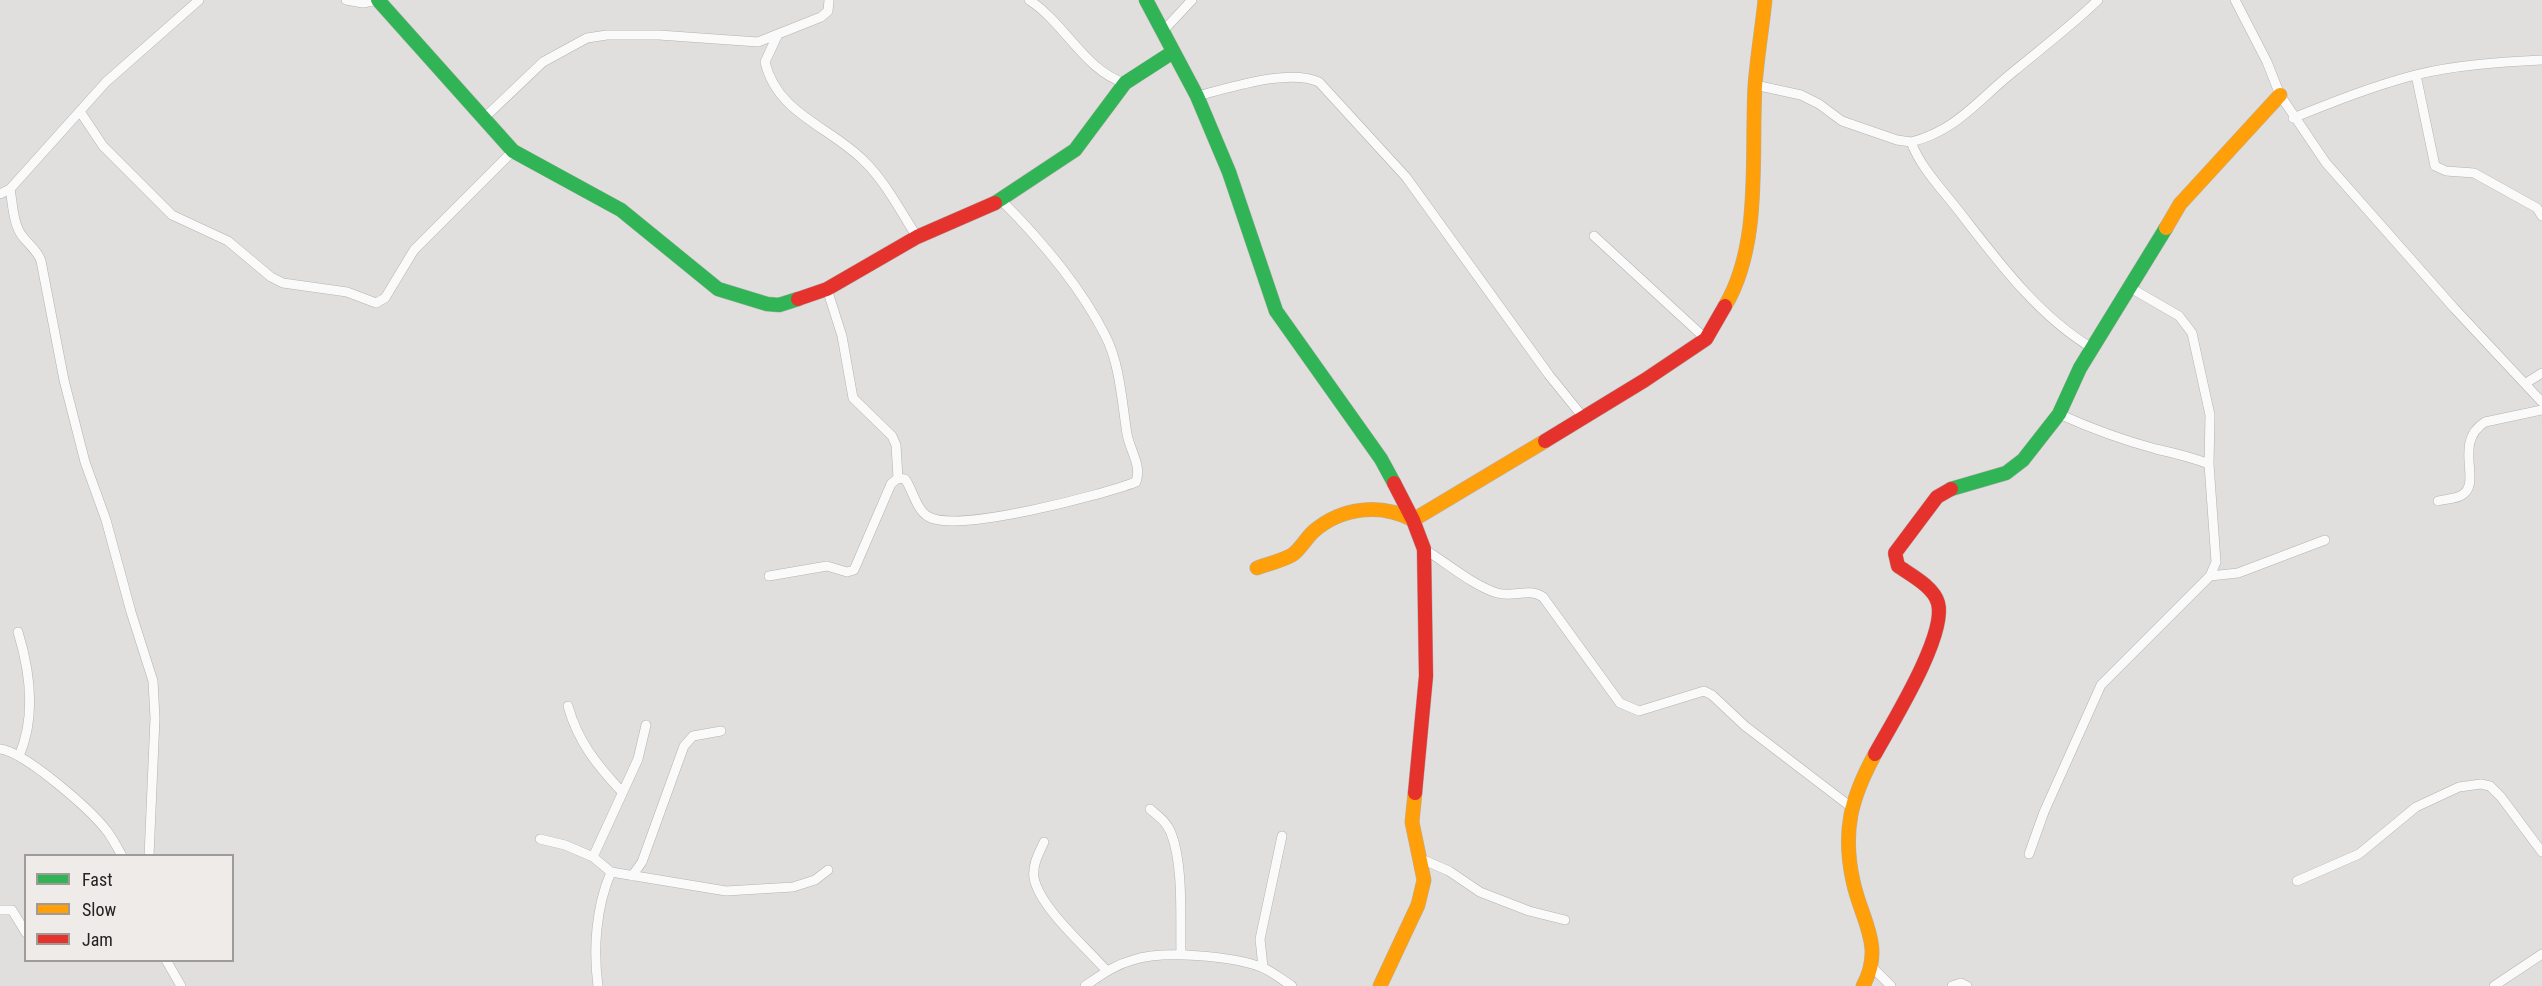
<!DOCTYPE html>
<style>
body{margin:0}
#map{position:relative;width:2542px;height:986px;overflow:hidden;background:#e1dfdd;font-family:"Roboto Condensed",sans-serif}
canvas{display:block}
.legend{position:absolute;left:24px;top:854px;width:210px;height:108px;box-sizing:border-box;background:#efebe9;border:2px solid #9e9b99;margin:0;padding:8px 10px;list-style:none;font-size:18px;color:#242322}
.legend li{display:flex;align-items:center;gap:12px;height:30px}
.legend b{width:30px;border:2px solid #9e9b99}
</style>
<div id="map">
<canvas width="2542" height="986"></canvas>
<ul class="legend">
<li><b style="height:8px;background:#30b455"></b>Fast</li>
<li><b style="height:8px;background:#ff9f0a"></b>Slow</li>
<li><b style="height:8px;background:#e5322d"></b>Jam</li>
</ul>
</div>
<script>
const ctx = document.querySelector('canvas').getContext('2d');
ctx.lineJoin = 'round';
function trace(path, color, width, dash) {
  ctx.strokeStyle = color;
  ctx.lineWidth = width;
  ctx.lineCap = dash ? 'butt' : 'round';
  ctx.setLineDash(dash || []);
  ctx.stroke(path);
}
const street = new Path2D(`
 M346,0L363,3L378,0
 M1029,0C1064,22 1085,71 1125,83
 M2235,0L2267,62L2280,95L2326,163L2454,308L2542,402
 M1163,31L1192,0
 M778,34L765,62C777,114 831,127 864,161C885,181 901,212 917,237
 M2416,75L2435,166L2446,171L2474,173L2537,208L2542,216
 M1755,85L1801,95L1819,104L1842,121L1897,140L1911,142C1921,168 1941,188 1958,210C1997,260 2037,315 2092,348
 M1197,96C1230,88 1288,68 1319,82L1406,177L1549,375L1583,417
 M81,113L103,146L172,215L228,241L271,277L283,283L347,292L376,303L385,298L414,250L513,151
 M2293,118C2333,102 2373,86 2415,75C2456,65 2500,62 2542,60
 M483,119L543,62L587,38L607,35H659L758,42L821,17L828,11L829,0
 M1911,142C1956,131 1978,100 2013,72C2042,48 2071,26 2098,0
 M10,189C13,205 13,225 23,237C30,246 37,250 41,261L64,380L85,462L106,520L131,612L153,681L155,718L149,856
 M0,194L10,189L106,82L199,0
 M1594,236L1706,339
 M827,289L842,336L853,398L892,436L896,445L898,478
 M2526,383L2542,373
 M2059,414C2090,428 2122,440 2156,449C2174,453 2191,457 2209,464
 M2438,501C2445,499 2456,499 2462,495C2483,482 2452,443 2485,422L2542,410
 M1424,549C1447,563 1472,585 1497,593C1514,598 1528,587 1543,597L1620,703L1639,711L1704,691L1712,695L1745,726L1851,807
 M769,576L827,566L847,572L854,570L891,484L898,478L905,479C913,490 916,510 929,517C958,533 1102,495 1136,482C1142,465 1130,451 1127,434C1122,403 1120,363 1105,335C1080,286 1040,239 1001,200
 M2210,576L2238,573L2325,540
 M18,632C30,671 36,717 19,756
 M568,706C578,742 597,765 622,792
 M0,749C25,752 91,810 107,831C113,839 117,847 122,856
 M1150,809C1158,816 1167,822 1171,833C1184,866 1180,919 1181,954
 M540,839L565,845L593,857L611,872L726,891L793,887L815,880L828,870
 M1044,842C1039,853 1032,865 1034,878C1040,908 1086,947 1106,970
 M2029,854L2044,812L2101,685L2210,576L2216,562L2209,464L2210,415L2192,333L2179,316L2129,287
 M593,857L638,759L646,725
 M1419,858L1449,871L1480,892L1529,911L1565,920
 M632,876L642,862L684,746L693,736L721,731
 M2297,881L2359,854L2416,807L2459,787L2481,784L2490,786L2501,797L2542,852
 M0,910H12L26,933
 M166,960L181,986
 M1263,967L1260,939L1282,836
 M1874,969L1891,986
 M598,986C593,949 596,907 611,872
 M1085,986C1101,975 1114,965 1133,960C1163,950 1231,956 1261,967C1272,971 1282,980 1292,986
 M1952,986L1961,983L1967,986
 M2494,986L2542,954`);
const fast = new Path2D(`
 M378,0L513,151L621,210L718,289L767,304L779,305L798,299
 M1146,0L1197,96L1229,172L1276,311L1381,459L1394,483
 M995,203L1075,150L1125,83L1173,52
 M1951,489L2006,473L2023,460L2059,414L2080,368L2166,228`);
const slow = new Path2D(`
 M2166,228L2180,204L2280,95
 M1725,306C1762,244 1751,156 1755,86C1757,58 1762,29 1765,0
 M1257,568C1268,564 1281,561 1292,555C1300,550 1306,538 1314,531C1342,507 1381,503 1413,520L1545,441
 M1380,986L1418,905L1424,880L1412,822L1415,793
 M1863,986C1885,946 1861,920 1853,881C1842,831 1851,798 1875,754`);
const jam = new Path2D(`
 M798,299L827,289L917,237L995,203
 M1545,441L1645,380L1706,339L1725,306
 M1394,483L1413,520L1424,549L1426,676L1415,793
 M1875,754C1892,723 1947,635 1938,603C1934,587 1911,575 1898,566L1895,553L1937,497L1951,489`);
trace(street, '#b3b2b0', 10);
trace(fast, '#b3b2b0', 15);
trace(slow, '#b3b2b0', 15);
trace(jam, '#b3b2b0', 15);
trace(street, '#fafafa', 9);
trace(fast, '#30b455', 14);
trace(slow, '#ff9f0a', 14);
trace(jam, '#e5322d', 14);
</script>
